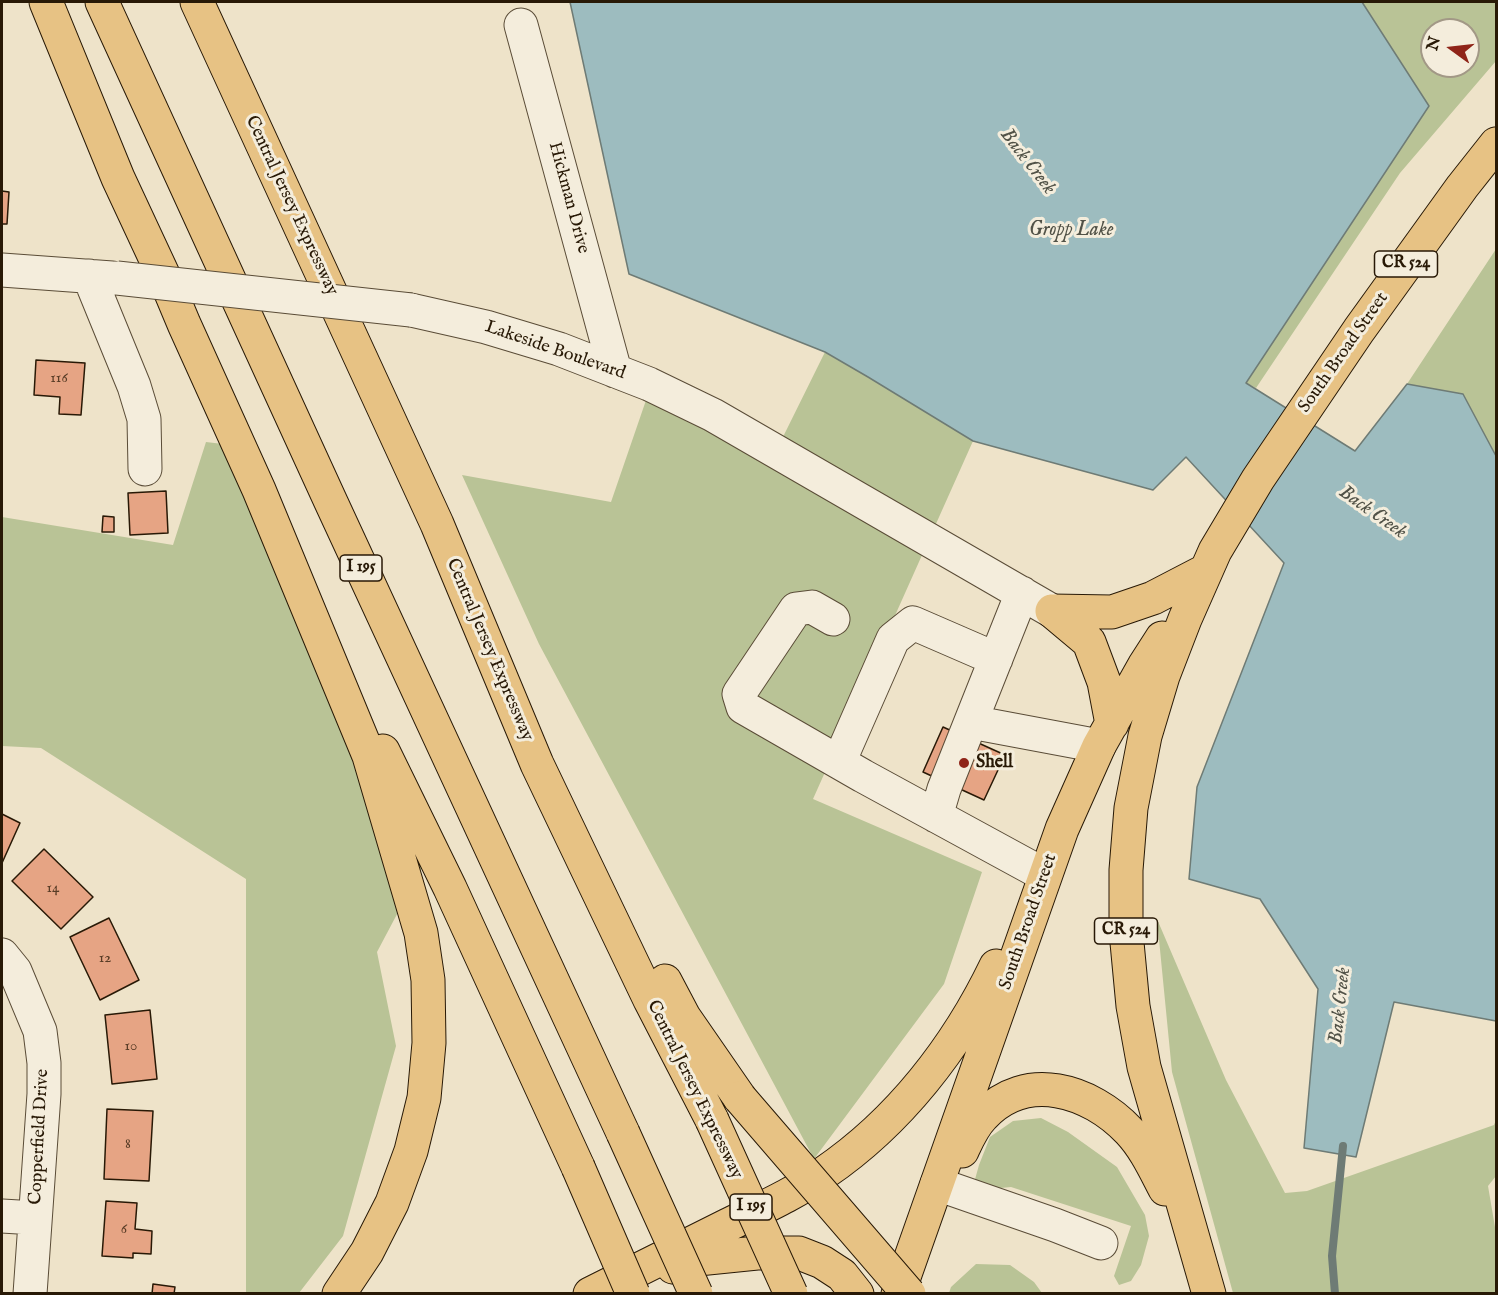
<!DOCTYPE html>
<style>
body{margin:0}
#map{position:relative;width:1498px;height:1295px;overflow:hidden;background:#eee3c9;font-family:"IM FELL English",serif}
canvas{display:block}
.frame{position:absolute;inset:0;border:3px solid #281906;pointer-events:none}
.north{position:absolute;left:1420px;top:18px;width:60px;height:60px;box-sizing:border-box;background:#f4eddc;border:2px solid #a29886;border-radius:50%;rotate:285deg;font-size:16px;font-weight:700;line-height:24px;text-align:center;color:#281906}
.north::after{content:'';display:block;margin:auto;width:21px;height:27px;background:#8f2418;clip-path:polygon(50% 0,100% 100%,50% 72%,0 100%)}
</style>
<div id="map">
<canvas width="1498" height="1295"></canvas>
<div class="frame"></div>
<div class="north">N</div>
</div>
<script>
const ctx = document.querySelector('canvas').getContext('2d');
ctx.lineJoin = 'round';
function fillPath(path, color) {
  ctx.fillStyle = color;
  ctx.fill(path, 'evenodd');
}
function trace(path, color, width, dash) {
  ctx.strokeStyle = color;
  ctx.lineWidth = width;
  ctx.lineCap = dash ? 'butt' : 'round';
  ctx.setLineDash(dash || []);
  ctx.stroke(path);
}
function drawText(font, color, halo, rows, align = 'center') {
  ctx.font = font + ' "IM FELL English",serif';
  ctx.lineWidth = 6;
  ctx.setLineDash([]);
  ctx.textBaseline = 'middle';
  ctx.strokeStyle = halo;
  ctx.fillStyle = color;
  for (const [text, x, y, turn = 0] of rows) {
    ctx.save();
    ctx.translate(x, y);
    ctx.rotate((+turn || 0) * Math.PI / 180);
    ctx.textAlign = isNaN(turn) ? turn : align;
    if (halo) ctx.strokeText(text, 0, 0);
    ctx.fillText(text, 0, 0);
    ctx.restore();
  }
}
const green = new Path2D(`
 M1362,2H1496V61L1400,173L1256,388L1246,383L1429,106ZM1432,30H1468V66H1432Z
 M1496,249V456L1463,394L1407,384Z
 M825,352L868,377L973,441L813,799L982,872L944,984L814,1159L539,644L462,475L611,502L654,377L779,445Z
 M206,442L231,445L423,865L377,952L396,1046L343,1236L299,1293H246V879L41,748L2,746V517L173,545Z
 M1157,919L1226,1080L1285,1193L1307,1191L1494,1125L1496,1120V1176L1488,1186L1496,1233V1293H1233L1172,1072Z
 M1041,1118L1068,1132L1117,1167L1145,1215L1149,1236L1141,1265L1131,1281L1119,1285L1114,1276L1131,1226L1011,1187L979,1190L974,1183L979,1165L990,1137L1013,1121Z
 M976,1264L1010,1265L1034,1282L1042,1293H949L951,1287Z`);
const water = new Path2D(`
 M570,2H1362L1429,106L1246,383L1355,451L1407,384L1463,394L1496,456V1021L1394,1002L1356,1157L1304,1148L1318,989L1260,899L1189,879L1197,787L1284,563L1186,457L1153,490L973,441L868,377L825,352L629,274Z`);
const stream = new Path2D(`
 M1335,1294L1332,1256L1343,1146`);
const building = new Path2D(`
 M2,191L9,192L7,224H2Z
 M36,360L85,363L81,415L59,414L60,397L34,395Z
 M166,491L168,533L130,535L128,493Z
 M103,516L114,517V532H102Z
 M943,727L1005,755L984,800L923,772Z
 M2,814L20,823L2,863Z
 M44,849L93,897L61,929L12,881Z
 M109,918L139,980L100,1000L70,937Z
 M150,1010L157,1079L112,1084L105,1015Z
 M107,1109L153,1111L149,1181L104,1179Z
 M106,1201L137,1203L135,1229L152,1231L151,1254L133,1253V1258L102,1256Z
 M153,1284L175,1287L174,1294H152Z`);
const minor = new Path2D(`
 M521,25L615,371
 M2,270L112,278
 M89,276L134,386L144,419L145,469
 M411,310L486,327L559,349L649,384L713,415L1052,611
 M833,619L812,607L796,609L739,694L743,707L863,776L1041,873
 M971,722L1099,746
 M839,762L893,639L913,623L996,659
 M936,816L944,789L1022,593
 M2,955L15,971L40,1031L44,1063V1094L30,1294
 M937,1184L1055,1225L1101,1243
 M2,1216L35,1218`);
const major = new Path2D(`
 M1052,611L1112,612L1153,598L1205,571
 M1052,611L1089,642L1104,682L1112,724
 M962,1151C968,1138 973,1126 983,1116C1026,1070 1090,1090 1129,1131C1145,1148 1154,1168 1165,1189
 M673,1267L698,1259L757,1253H799L822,1262L842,1275L857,1294
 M590,1294C636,1271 682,1248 728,1225C760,1209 794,1194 824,1173C899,1122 957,1047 996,966
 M898,1294L1062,829L1099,746L1144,666L1162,638
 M1209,1294L1144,1067L1133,1006L1126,932V870L1131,808L1145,736L1163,676L1185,619L1215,551L1258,479L1359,330L1462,187L1496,144`);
const highway = new Path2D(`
 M46,2L118,178L166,281L184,324L259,490L369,756L421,933L428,980L429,1043L424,1098L411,1151L392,1203L367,1252L339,1294
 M102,2L330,500L623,1133
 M197,2L437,524L537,764L650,1000L712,1120
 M383,751L450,888L578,1167
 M665,981L684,1017L740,1098`);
const minorBridge = new Path2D(`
 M117,278L411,310`);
const highwayBridge = new Path2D(`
 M740,1098L909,1294
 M712,1120L791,1294
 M623,1133L696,1294
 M578,1167L633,1294`);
const markers = [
 [964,763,6,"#8f2418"]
];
const numberNames = [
 ["116",59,379],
 ["14",53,889],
 ["12",105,959],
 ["10",131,1047],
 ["8",128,1145],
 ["6",124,1230]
];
const shields = [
 [1406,264,63],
 [361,568,42],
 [1126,931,63],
 [751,1207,42]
];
const shieldNames = [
 ["CR 524",1406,264],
 ["I 195",361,568],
 ["CR 524",1126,931],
 ["I 195",751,1207]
];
const streetNames = [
 ["Hickman Drive",568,198,75],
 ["Central Jersey Expressway",291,206,65],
 ["Lakeside Boulevard",555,351,19],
 ["South Broad Street",1344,353,-55],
 ["Central Jersey Expressway",489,650,67],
 ["South Broad Street",1029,922,-71],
 ["Central Jersey Expressway",694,1090,64],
 ["Copperfield Drive",40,1137,-87]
];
const poiNames = [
 ["Shell",976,763]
];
const waterNames = [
 ["Back Creek",1027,162,52],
 ["Gropp Lake",1071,231],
 ["Back Creek",1372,513,35],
 ["Back Creek",1341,1006,-84]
];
fillPath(green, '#b9c396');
fillPath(water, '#9dbcbf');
trace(water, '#6e7b75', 1.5);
trace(stream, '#6e7b75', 8);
fillPath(building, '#e6a484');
trace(building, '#281906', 1.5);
trace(minor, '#5a4c37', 35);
trace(major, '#281906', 35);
trace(highway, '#281906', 35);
trace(minor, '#f4eddc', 33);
trace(major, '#e7c284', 33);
trace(highway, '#e7c284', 33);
trace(minorBridge, '#5a4c37', 35, []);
trace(highwayBridge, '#281906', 35, []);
trace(minorBridge, '#f4eddc', 33);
trace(highwayBridge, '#e7c284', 33);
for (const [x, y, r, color] of markers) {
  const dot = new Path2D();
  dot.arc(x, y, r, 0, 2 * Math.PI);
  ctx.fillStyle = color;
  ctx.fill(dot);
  trace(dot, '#f4eddc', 2);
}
drawText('15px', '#583c26', null, numberNames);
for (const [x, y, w] of shields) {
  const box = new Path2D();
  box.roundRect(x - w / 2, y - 13, w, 26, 4.5);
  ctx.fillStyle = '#f4eddc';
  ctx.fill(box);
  trace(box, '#281906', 1.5);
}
drawText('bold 16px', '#281906', null, shieldNames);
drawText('18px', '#281906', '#f4eddc', streetNames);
drawText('bold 18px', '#281906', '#f4eddc', poiNames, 'left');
drawText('italic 20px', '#515247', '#f4eddc', waterNames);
</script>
